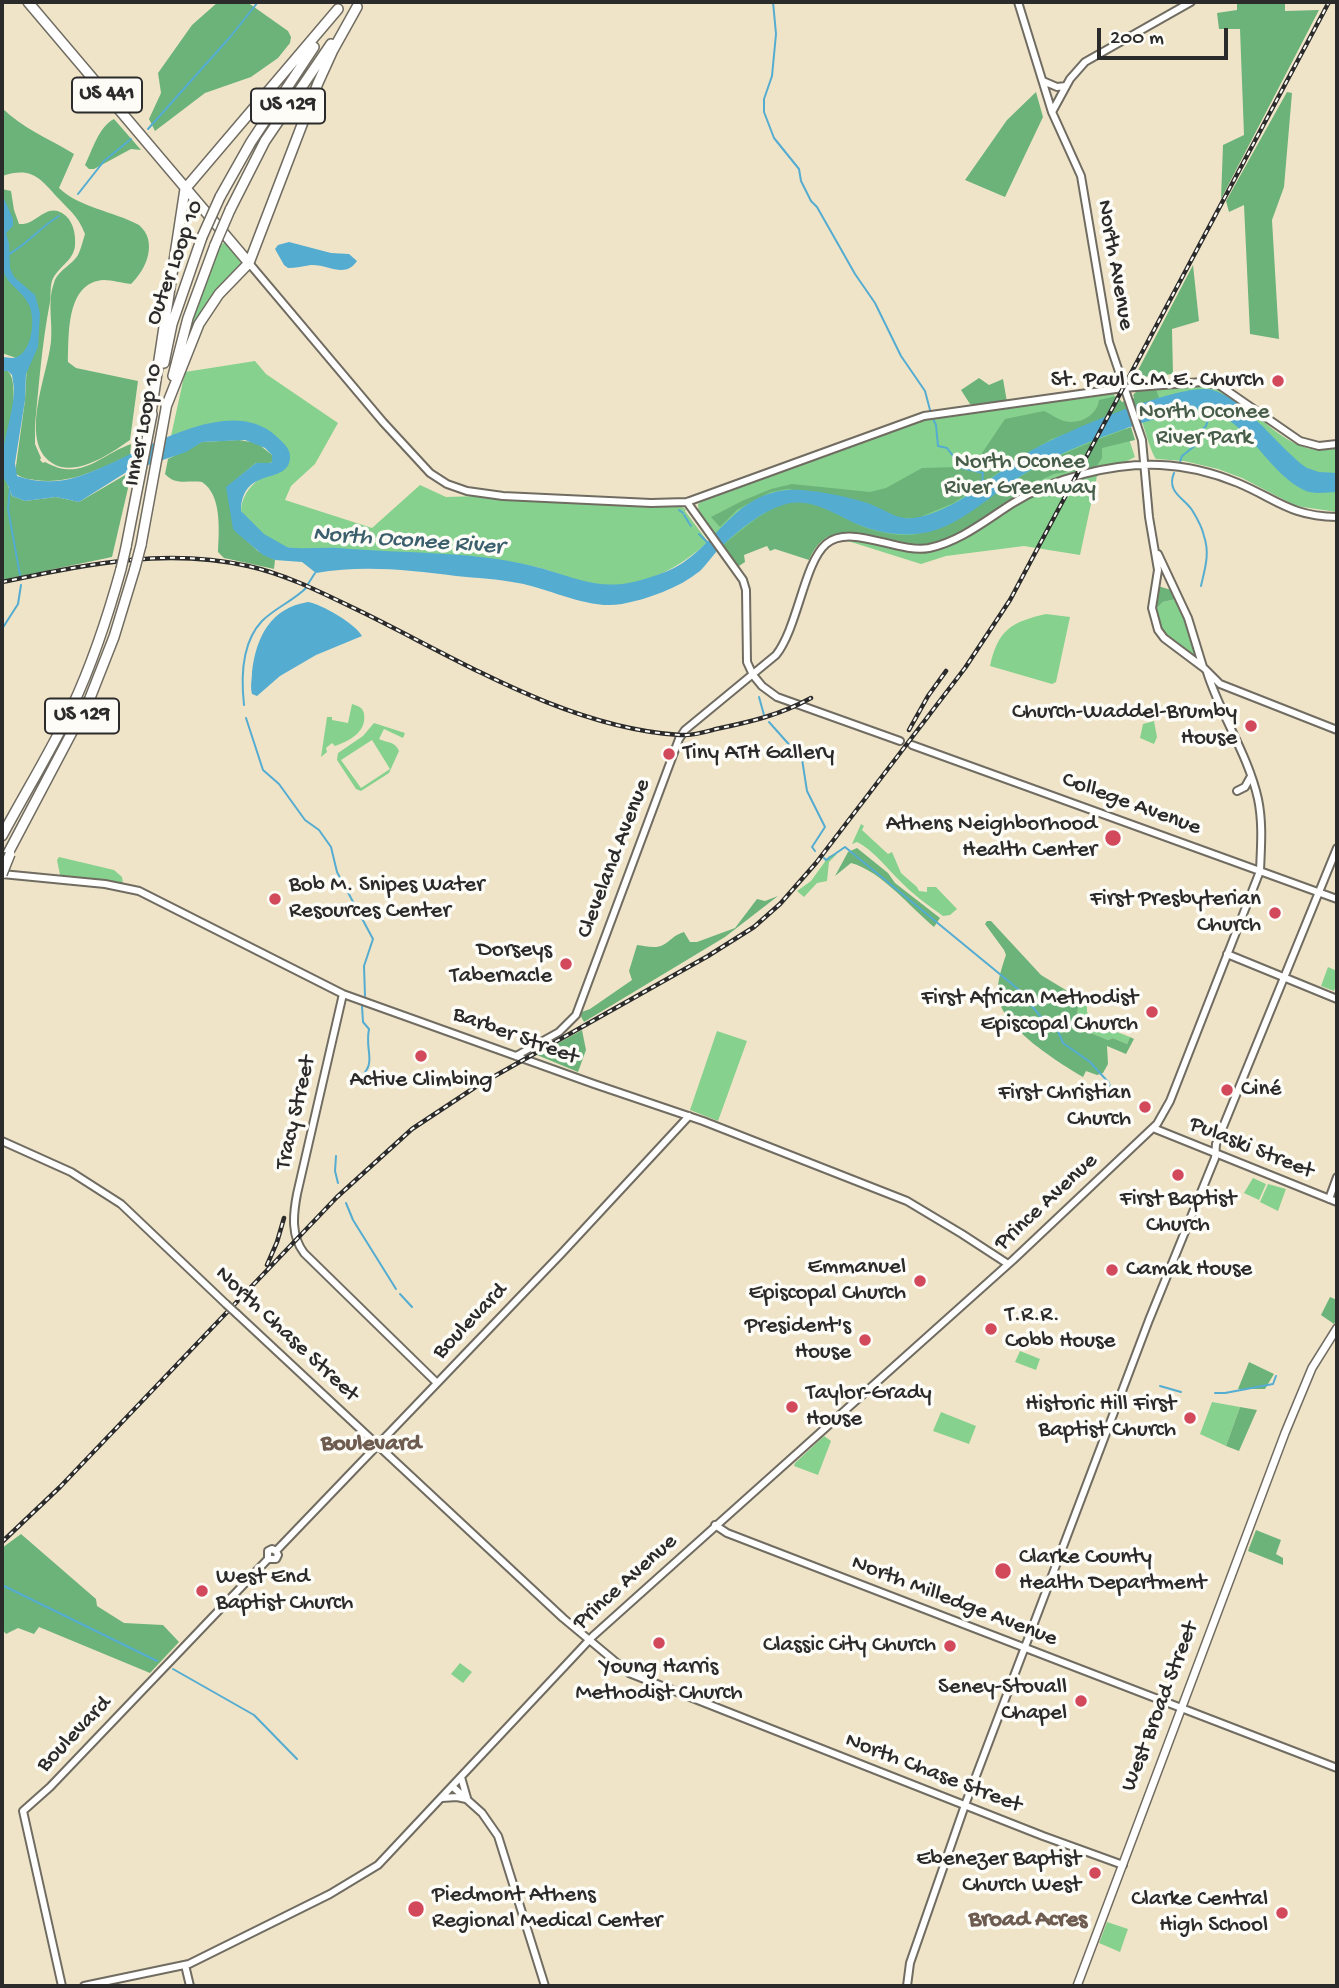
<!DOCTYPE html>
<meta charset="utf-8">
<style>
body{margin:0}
#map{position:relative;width:1339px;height:1988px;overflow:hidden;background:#f0e4c8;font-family:"Gochi Hand",sans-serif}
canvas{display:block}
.frame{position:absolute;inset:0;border:4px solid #2b2b2b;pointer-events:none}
.scale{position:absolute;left:1097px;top:28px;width:131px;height:32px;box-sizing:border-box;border:4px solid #2b2b2b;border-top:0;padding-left:9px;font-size:21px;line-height:24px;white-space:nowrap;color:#2b2b2b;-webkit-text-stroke:5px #fdfcf7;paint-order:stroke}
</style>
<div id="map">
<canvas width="1339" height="1988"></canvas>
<div class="frame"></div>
<div class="scale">200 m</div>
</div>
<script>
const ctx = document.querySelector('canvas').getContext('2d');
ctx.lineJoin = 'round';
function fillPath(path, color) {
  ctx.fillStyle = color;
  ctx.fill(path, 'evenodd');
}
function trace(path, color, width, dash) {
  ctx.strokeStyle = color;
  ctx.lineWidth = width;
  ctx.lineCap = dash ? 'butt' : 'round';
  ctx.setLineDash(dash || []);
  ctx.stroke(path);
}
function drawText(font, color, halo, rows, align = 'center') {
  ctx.font = font + ' "Gochi Hand",sans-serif';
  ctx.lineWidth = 7;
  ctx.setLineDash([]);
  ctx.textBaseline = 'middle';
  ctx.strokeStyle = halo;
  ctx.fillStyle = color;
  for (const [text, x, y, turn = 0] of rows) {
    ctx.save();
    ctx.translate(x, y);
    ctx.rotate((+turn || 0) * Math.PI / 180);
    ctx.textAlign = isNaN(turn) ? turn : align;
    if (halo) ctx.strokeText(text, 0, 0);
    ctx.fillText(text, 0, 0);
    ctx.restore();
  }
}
const green = new Path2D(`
 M225,242L242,262L241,266L191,331L189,330L218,247Z
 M255,361L266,374L338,423L315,464L291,486L285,500L372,528L420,485L446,497L479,496L679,506L686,509L685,511L708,542C681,566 650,584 613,586C586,588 562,573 536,567C472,552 405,557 340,549C323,547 303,552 287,547C269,542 253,526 241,511C242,484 270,472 290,458C288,448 283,443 275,436C246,410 204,424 171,436L185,372Z
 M1192,386C1200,386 1212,385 1219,388C1257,407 1290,462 1337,448V512L1296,506L1242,478L1218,469L1184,461L1156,459C1150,452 1139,409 1134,396L1136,392Z
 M1114,394L1135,457L1097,476L1080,555L1024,546L946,556L921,564L832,536L769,542L735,559L699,517L698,504L701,502L916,422L954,415Z
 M1176,599L1188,627L1198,661L1162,633L1154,611L1163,602Z
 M1046,614L1070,617L1056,682L1052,684L990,666C998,630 1011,622 1046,614Z
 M352,704C358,706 363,707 364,714C367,732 349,741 335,746L332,743L326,748L327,752L321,757L327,717H332V720L348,723Z
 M1154,721L1157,737L1154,744L1140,738L1143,724Z
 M374,723L405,733L403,738L384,729L379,739C387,743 395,741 399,751L389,773L361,791L356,789L337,760L338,753L363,736ZM372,740L390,769L361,788L341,760Z
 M861,824L864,826L862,830L888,854L892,852L901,873L917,887L919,891L927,892V887H936L957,909L950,915L943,916C930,907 910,892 899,880C888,869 872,849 857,842L852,844Z
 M837,854L829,862L827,881L817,883L804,897L797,891L811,881L829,856Z
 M59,857L114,870L122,877L123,883L60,875L57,860Z
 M1328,967L1337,971V982L1334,991L1321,986Z
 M1079,998L1087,1003V1012L1092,1017L1091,1022L1130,1037L1127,1044L1113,1038L1108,1040L1076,1027Z
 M717,1031L747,1041L718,1121L690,1110Z
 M1253,1178L1266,1184L1259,1200L1244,1193Z
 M1268,1184L1286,1189L1278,1211L1260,1202Z
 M1020,1351L1040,1359L1036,1370L1015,1362Z
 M1212,1402L1240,1407L1226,1446L1200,1434Z
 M941,1412L976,1426L969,1444L933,1431Z
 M824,1436L831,1441L818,1475L794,1466L795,1463Z
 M460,1663L472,1672L463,1683L451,1674Z
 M1107,1922L1128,1929L1120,1952L1099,1943Z`);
const forest = new Path2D(`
 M218,2H247L288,31L291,37L290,43L278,58L251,77L205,93L155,131L149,119L161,93L158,73L192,25Z
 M1237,2H1285V11L1319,10L1221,199L1223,145L1244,135L1240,29H1219L1217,13L1237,10Z
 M1036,92L1043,117L1005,197L965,180L1007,120Z
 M1287,92L1292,93L1284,187L1272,220L1279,339L1250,334L1244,205L1229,212L1226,201Z
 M2,108C22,128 50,139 74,154L59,188C80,208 113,211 139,225C158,241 147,269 131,284C122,283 112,280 104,280C66,282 69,334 68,362L76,368L138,381L130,440C110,454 75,478 52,463C18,441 48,374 51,341C53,323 47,301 54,283C57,271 72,265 78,255C81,249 83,240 85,234C78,216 71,212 59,199C40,178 32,166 2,176Z
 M114,119L141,150L131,149L94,169H89L85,165C92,151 99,126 114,119Z
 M2,189L11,191L14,210L19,224C36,226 45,203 62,213C73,219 76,234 75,246C73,262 57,267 52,281C50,287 51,296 50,302C42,343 39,384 35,425V444L41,458L40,460L43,463L45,462C81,482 98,456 131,444L130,455C99,469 70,485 35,480C27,479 21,478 15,473L25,400L27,362L2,353Z
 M1193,265L1199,321L1172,329L1173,374L1134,378Z
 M2,371H8C22,386 6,445 2,466Z
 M979,378L989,385L1003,379L1007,402L985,406L970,404L961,390Z
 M1156,389L1159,398L1052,439L1029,452L954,503L918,518H898L860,501L788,489L771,492L755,500L737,510L720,527L711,517L742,501L771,489L792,484L870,492L886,488L922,468L959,467L978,459L1005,419L1044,411C1051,414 1057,419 1064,421C1079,425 1097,416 1099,400L1117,396L1122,402L1134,398L1133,395L1137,391Z
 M1131,427L1135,440L1102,448V458L1096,467L1054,474L1043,479L954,536C943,539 933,543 922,544C882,544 831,508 809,560L775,549L770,551L767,546L744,555L745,562L739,566L722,546C740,531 761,512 784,504C810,496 837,515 859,525C876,532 899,537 917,534C958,528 989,495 1023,475C1057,454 1094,441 1131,427Z
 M239,440L257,443L272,455V462L269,463H256L227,487L234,529L258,551L275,560L274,569L224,558L218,552C219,530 222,495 202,482C187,480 176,486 165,474L168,459L202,442Z
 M2,470L12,496L25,501L56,497L79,502L132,471L112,557L2,580Z
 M1158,586L1171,590L1176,599L1163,602L1154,611Z
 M857,848L888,873L895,883L940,918L934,927C910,907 881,871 851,863L835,876L848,852Z
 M778,896L725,937L584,1022L579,1013L590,1009L632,980L629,971L637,945C645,946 656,949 663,945C672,940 672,936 684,932L690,942H697L735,928L757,899L765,901Z
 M987,921H991L1041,975L1079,998L1076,1027L1108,1040L1113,1038L1127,1044L1130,1037L1134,1039L1126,1054L1107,1046L1108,1064L1103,1073L1097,1075L1086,1071L1083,1077C1058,1062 999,1026 998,994C997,981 1002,967 1006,955L1004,950L985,924Z
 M582,1030L586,1050L578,1072L537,1055Z
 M1330,1297L1337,1300V1319L1334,1324L1321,1315Z
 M1249,1362L1274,1374L1265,1389H1238Z
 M1240,1407L1257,1410L1239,1451L1226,1446Z
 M1256,1530L1281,1540L1276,1554L1283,1558V1565L1248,1551Z
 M21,1534L96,1599L97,1606L124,1623L163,1625L179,1642L150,1673L39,1627L34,1634L18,1628L6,1634L2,1629V1548Z`);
const water = new Path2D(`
 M2,194L13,219V226L6,233L9,244L10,268L14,277L35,295L40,313L38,347L26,374L25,400L15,463L17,476C36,483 61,483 80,476C132,460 225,390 276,436C282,442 291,448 290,458C288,486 242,465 241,511L264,534L287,547C303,550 321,547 338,548C405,554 478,550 544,569C584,581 606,592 648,578C660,574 673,570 684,562C721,536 737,495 787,490C806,488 846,496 864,502C895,512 897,526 933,513C967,501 996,473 1027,453C1060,433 1170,387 1206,389C1239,391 1279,449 1307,468L1319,472L1337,473V492C1327,492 1313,495 1304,490C1263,470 1244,408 1193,409C1179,409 1167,415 1155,419C1107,434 1057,452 1015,480C988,498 961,524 929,532C907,537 883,534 862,526C838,517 811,495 783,505C761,512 739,530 722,546C714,553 708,563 700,571C679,588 648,599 622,604C588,610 552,589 518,583C498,579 477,578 456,576C409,570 363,565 316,573L302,562L275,560L263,555L238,534L233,529L226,487L256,463H269L272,462V455L265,448L245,440L202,442L186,452L125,473L79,502L56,497L25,501L12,496C10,486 3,480 2,471C0,445 14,415 14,388L12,375L8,371H2V357C8,357 12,359 17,357C33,350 36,316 28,303C20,288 4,284 2,264C0,242 2,217 2,194Z
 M289,242L331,253L349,254L357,261C345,279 328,264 311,265C303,266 296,268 288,268L284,265L275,249L278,245Z
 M308,602C321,604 356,624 362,636L316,655L280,676L257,696L252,694C250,686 252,680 252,672C256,638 270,608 308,602Z`);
const stream = new Path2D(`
 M773,2L776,34L772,76L764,99V112L774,138L799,169L801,181L811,201L817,207L855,274L875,303L901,356L925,391L930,410
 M148,129L231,36L258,2
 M78,194L104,161L131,139
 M9,254C28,244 40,227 59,216
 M933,419L936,425L938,446L947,448L962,468L983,473L982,485
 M1180,462L1182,456L1197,444L1198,434L1206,426L1211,410
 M1174,473C1166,492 1184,498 1192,510C1197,518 1202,527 1204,536C1210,554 1205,568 1201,586
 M10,487L8,509L20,575
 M679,510L683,513
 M684,515L691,526
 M699,534L708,543
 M308,584L315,573
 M2,629L18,604L21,585
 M759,697L764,715
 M244,705C241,678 242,642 262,621C275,608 293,601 306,588
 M246,718L263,770L279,784L305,820L319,830L331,847L337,872L373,939L364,966L365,996
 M769,722L802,759L807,791L825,827L812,847L815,851
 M824,858L826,860L845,847L1018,989L1040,1016L1057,1029L1063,1043L1090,1062L1109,1083L1111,1092
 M355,1083C380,1062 364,1055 369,1029L363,1022L362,1006
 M336,1156L335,1171L338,1183
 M346,1203L353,1220L396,1289
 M400,1294L412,1307
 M1160,1386L1181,1392
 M1215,1393H1225L1273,1384L1276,1376
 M2,1585L157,1661
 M173,1669L254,1715L297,1759`);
const secondary = new Path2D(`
 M1018,2L1052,112L1081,176L1109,342L1142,440L1149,517L1158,570L1152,608L1158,630L1164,638L1204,668L1220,684L1337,730
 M1043,81L1057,87L1066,86
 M1052,112L1070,79L1085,62L1191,2
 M249,263L383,422L430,473L447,484L467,491L503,496L651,503L687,502L924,416L1123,388L1202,382L1219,385L1300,441L1319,446L1337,444
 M687,502L743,580L746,590L747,662L753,675L762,686L777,697L900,741
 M1158,554L1188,618L1203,667
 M912,745L1337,899
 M1237,791L1245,787L1250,778
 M2,874L105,884L139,891L343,994L594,1084L703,1121L907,1201L962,1234L1008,1264
 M1227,954L1337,999
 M343,994L297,1194C293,1215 291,1236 304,1253L437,1383
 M516,1056L559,1032L576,1015L679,739L685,730L776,655C798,627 804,563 826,544C851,523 898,554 929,548C961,541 986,520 1013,503C1053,478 1113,463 1160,465C1186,466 1214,473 1238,483C1278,500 1290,516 1337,517
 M1153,1128L1337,1202
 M2,1141L71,1172L121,1204L226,1304
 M1329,1199L1337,1177
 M237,1314L563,1618L629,1673L1043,1836L1123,1865
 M715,1525L727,1533L1337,1768
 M276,1551L272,1549L268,1551V1559H276L278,1555L276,1551L561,1254L689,1116
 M461,1777L467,1798
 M453,1787L482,1813L498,1836L545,1986
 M442,1798L457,1797L466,1799
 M185,1965L190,1986
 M62,1986L23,1811L50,1787L268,1559
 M84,1986L189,1964L330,1894L378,1865L593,1636L1013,1260L1157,1124L1170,1101L1260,871C1261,846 1263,823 1258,799C1248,754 1220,714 1207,672
 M907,1986L910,1963L965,1805L1149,1320L1215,1158L1216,1144L1337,848`);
const primary = new Path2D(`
 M1077,1986L1285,1433L1312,1368L1337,1328`);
const highway = new Path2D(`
 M28,2L249,263
 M220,197L251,142L314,47
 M230,210L265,141L331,44
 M164,363L172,324L202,237
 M173,376L188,318L215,245
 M166,407L199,324L219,294L249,263L318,83L333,50L357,7
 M150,419L185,189L338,9
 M141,545L167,403
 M126,547L152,414
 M2,836C25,793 51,751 72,707C93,662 108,616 121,569
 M5,859L90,698L114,637L135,568`);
const rail = new Path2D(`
 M2,582C85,565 163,547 248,566C289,575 328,596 366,614C463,662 569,728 680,735C692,736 705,732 716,729C750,722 780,715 811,698
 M909,730L928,696L946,671
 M267,1265L277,1242L284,1218
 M2,1542L60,1487L337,1197L412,1129L477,1086L708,956L754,927L780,904L816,863L965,668L1010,600L1329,2`);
const secondaryBridge = new Path2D(`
 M226,1304L237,1314`);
const highwayBridge = new Path2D(`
 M202,237L220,197
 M215,245L230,210
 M135,568L141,545
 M121,569L126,547
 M2,874L10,854`);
const markers = [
 [1278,381,7,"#d1495b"],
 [1251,726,7,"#d1495b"],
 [669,754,7,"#d1495b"],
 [1113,838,9,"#d1495b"],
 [275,899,7,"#d1495b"],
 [1275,913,7,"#d1495b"],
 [566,964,7,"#d1495b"],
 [1152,1012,7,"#d1495b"],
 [421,1056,7,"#d1495b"],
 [1227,1090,7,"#d1495b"],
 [1145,1107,7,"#d1495b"],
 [1178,1175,7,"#d1495b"],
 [1112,1270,7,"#d1495b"],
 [920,1281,7,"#d1495b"],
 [991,1329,7,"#d1495b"],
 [865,1340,7,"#d1495b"],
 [792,1407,7,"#d1495b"],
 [1190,1418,7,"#d1495b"],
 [1003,1571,9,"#d1495b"],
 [202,1591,7,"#d1495b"],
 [659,1643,7,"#d1495b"],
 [950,1646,7,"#d1495b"],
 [1081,1701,7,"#d1495b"],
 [1095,1873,7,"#d1495b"],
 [416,1909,9,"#d1495b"],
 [1282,1913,7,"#d1495b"]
];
const shields = [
 [107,95,70],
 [288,106,74],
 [82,716,74]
];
const shieldNames = [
 ["US 441",107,95],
 ["US 129",288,106],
 ["US 129",82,716]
];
const streetNames = [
 ["Outer Loop 10",176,263,-70],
 ["North Avenue",1114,265,80],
 ["Inner Loop 10",145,425,-79],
 ["College Avenue",1131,805,20],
 ["Cleveland Avenue",615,859,-69],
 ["Barber Street",515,1037,20],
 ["Tracy Street",297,1113,-77],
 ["Pulaski Street",1251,1149,22],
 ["Prince Avenue",1047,1203,-43],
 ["Boulevard",471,1322,-46],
 ["North Chase Street",286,1335,43],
 ["Prince Avenue",626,1583,-42],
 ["North Milledge Avenue",954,1602,21],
 ["West Broad Street",1161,1707,-69],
 ["Boulevard",75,1735,-46],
 ["North Chase Street",933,1774,21]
];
const poiNames = [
 ["St. Paul C.M.E. Church",1264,381],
 ["Church-Waddel-Brumby",1237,713],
 ["House",1237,739],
 ["Tiny ATH Gallery",683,754,"left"],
 ["Athens Neighborhood",1097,825],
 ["Health Center",1097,851],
 ["Bob M. Snipes Water",289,886,"left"],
 ["Resources Center",289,912,"left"],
 ["First Presbyterian",1261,900],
 ["Church",1261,926],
 ["Dorseys",552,951],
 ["Tabernacle",552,977],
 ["First African Methodist",1138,999],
 ["Episcopal Church",1138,1025],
 ["Active Climbing",421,1081,"center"],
 ["Ciné",1241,1090,"left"],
 ["First Christian",1131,1094],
 ["Church",1131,1120],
 ["First Baptist",1178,1200,"center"],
 ["Church",1178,1226,"center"],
 ["Emmanuel",906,1268],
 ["Episcopal Church",906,1294],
 ["Camak House",1126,1270,"left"],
 ["T.R.R.",1005,1316,"left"],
 ["Cobb House",1005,1342,"left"],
 ["President's",851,1327],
 ["House",851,1353],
 ["Taylor-Grady",806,1394,"left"],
 ["House",806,1420,"left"],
 ["Historic Hill First",1176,1405],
 ["Baptist Church",1176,1431],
 ["Clarke County",1019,1558,"left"],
 ["Health Department",1019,1584,"left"],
 ["West End",216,1578,"left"],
 ["Baptist Church",216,1604,"left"],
 ["Classic City Church",936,1646],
 ["Young Harris",659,1668,"center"],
 ["Methodist Church",659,1694,"center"],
 ["Seney-Stovall",1067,1688],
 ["Chapel",1067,1714],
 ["Ebenezer Baptist",1081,1860],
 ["Church West",1081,1886],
 ["Piedmont Athens",432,1896,"left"],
 ["Regional Medical Center",432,1922,"left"],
 ["Clarke Central",1268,1900],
 ["High School",1268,1926]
];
const parkNames = [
 ["North Oconee",1204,413],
 ["River Park",1204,439],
 ["North Oconee",1020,463],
 ["River Greenway",1020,489]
];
const waterNames = [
 ["North Oconee River",408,542,4]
];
const neighbourhoodNames = [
 ["Boulevard",371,1445],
 ["Broad Acres",1028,1921]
];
fillPath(green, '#86d18e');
fillPath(forest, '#6cb379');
fillPath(water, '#54acd1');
trace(stream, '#54acd1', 2);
trace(secondary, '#706c62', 10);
trace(primary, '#706c62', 10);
trace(highway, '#706c62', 12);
trace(secondary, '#fff', 6);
trace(primary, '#fff', 7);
trace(highway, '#fff', 9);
trace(rail, '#2b2b2b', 4.5);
trace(rail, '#fdfcf7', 2, [5]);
trace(secondaryBridge, '#706c62', 10, []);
trace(highwayBridge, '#706c62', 12, []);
trace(secondaryBridge, '#fff', 6);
trace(highwayBridge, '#fff', 9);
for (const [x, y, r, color] of markers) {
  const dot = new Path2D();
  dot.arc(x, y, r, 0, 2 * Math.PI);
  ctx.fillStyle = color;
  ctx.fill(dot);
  trace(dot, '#fdfcf7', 2.5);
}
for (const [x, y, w] of shields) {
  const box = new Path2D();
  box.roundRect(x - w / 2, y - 17.5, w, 35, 5);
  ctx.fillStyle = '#fdfcf7';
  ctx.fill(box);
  trace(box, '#2b2b2b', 2);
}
drawText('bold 21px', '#2b2b2b', null, shieldNames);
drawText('23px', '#2b2b2b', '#fdfcf7', streetNames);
drawText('23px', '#2b2b2b', '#fdfcf7', poiNames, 'right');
drawText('23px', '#465d49', '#fdfcf7', parkNames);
drawText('italic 24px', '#3b5f6d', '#fdfcf7', waterNames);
drawText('bold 24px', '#6e5c51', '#fdfcf7', neighbourhoodNames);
</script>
